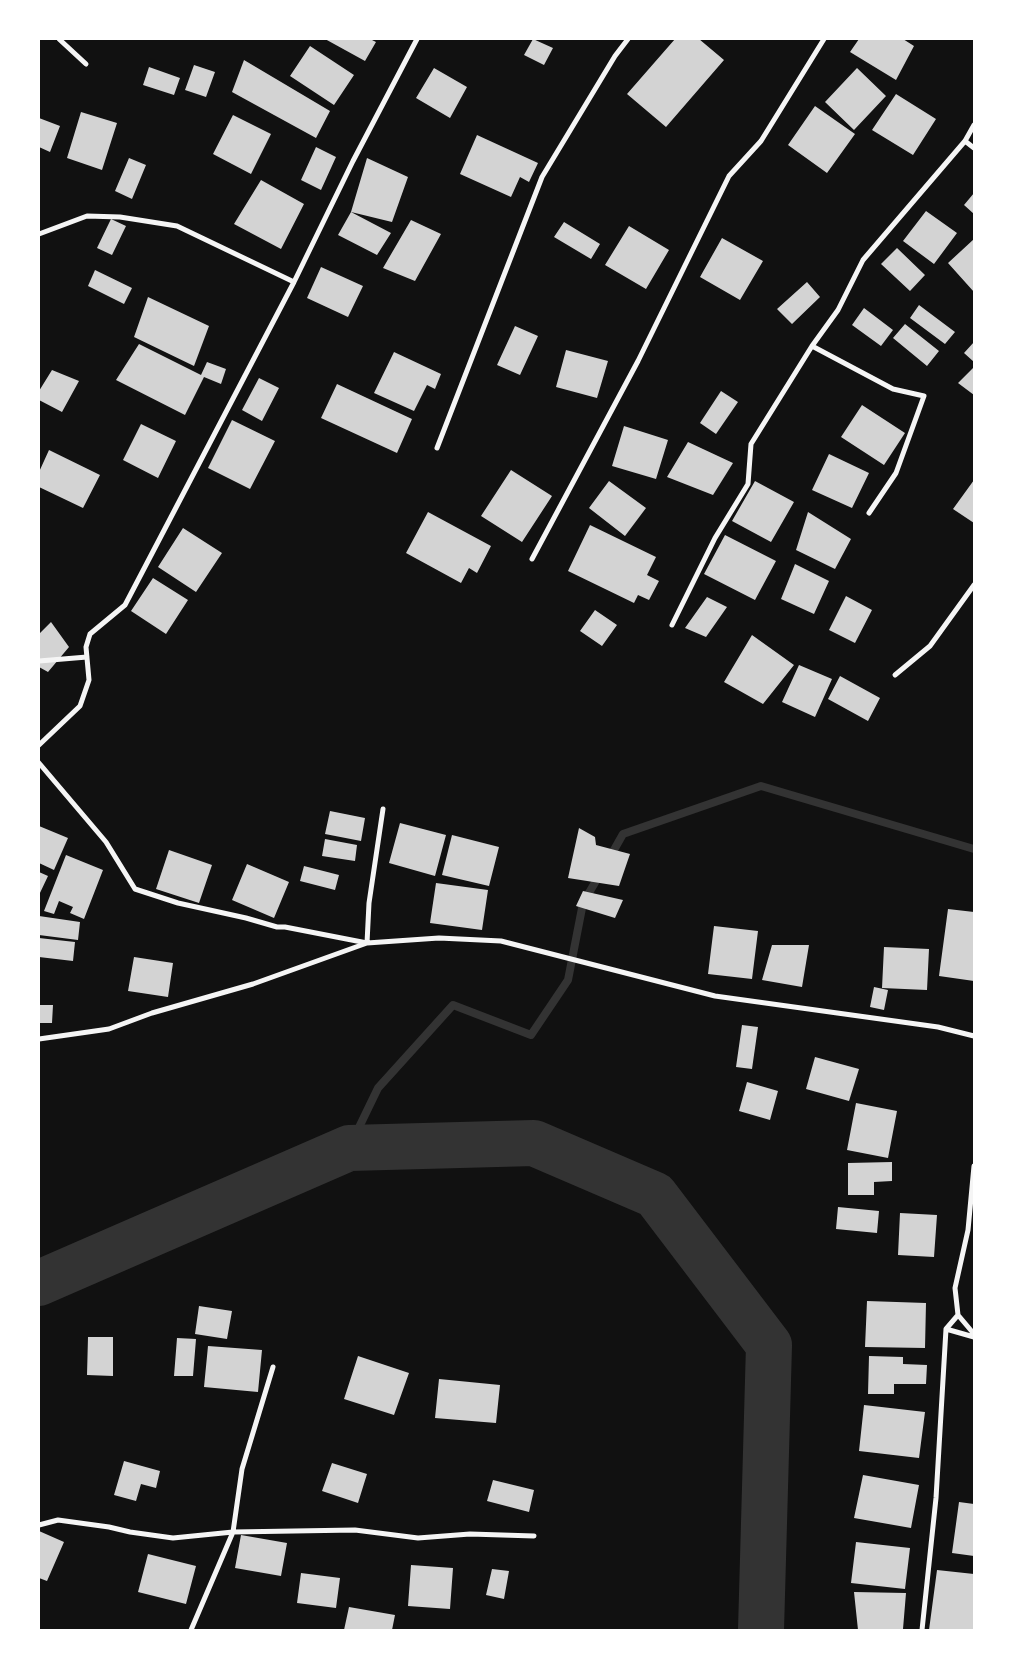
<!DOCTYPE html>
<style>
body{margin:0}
#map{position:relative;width:1013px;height:1669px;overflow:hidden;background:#111;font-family:Inter,sans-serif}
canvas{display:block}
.frame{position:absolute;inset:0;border:40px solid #fff;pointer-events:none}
</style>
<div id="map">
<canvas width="1013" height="1669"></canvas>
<div class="frame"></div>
</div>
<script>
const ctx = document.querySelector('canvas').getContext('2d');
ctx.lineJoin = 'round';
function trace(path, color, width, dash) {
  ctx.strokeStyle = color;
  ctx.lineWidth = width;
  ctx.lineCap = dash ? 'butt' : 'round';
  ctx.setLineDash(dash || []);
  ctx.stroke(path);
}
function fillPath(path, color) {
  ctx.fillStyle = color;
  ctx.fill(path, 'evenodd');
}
const stream = new Path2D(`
 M610,857L623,834L761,786L974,849
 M349,1148L378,1088L453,1005L531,1035L568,980L583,903L600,874`);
const river = new Path2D(`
 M39,1283L349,1148L534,1143L655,1195L769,1345L761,1630`);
const building = new Path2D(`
 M325,39H370L376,42L365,61Z
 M533,39L553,48L544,65L524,55Z
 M675,39H699L724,60L666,127L627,94Z
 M859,39H903L914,46L896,80L850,52Z
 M310,46L354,75L334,105L290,76Z
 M244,60L330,111L316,138L232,92Z
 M194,65L215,72L206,97L185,90Z
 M149,67L180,78L174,95L143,85Z
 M434,68L467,87L450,118L416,98Z
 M857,68L886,96L854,130L825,102Z
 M896,94L936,119L913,155L872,130Z
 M815,106L855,134L827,173L788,145Z
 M81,112L117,123L102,170L67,158Z
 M233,115L271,134L251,174L213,154Z
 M39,118L60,126L50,152L39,147Z
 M477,135L538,163L529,182L520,177L511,197L460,174Z
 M316,147L336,157L321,190L301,180Z
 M129,158L146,165L132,199L115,191Z
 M367,158L408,177L392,222L351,212Z
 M261,180L304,204L281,249L234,224Z
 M974,193V214L964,205Z
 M926,211L957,233L934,264L903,241Z
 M351,212L391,233L377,255L338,235Z
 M111,219L126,226L112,255L97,248Z
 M411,220L441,234L415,281L383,268Z
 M564,222L600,244L591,259L554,237Z
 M629,226L669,250L646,289L605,265Z
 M722,238L763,261L740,300L700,277Z
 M974,239V292L948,263Z
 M897,248L925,275L910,291L881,264Z
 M321,267L363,286L348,317L307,298Z
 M95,270L132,288L124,304L88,286Z
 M807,282L820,297L792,324L777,309Z
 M148,297L209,326L194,366L134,337Z
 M919,305L955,332L945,344L910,318Z
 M864,308L893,330L881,346L852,325Z
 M905,324L939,351L927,366L893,338Z
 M515,326L538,336L520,375L497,365Z
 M974,342V362L964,353Z
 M139,344L201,375L207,362L226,369L221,384L204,377L185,415L116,380Z
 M566,350L608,361L597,398L556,387Z
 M394,352L441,374L435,389L427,385L414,411L374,393Z
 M973,368L974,369V395L958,383Z
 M52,370L79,381L62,412L39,400V391Z
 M259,378L279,388L262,421L242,410Z
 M337,384L412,419L397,453L321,418Z
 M721,391L738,402L716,434L700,423Z
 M862,405L905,433L884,465L841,437Z
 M232,420L275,441L250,489L208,468Z
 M141,424L176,441L158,478L123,460Z
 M624,426L668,440L656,479L612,466Z
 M688,442L733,463L713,495L667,477Z
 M49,450L100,475L83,508L39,487V472Z
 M829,454L869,473L852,508L812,490Z
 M511,470L552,496L522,542L481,516Z
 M974,480V523L953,509Z
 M609,481L646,508L625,536L589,508Z
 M755,481L794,502L771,542L732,521Z
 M428,512L491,546L477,573L469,568L461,583L406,553Z
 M808,512L851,539L835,569L796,550Z
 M590,525L656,557L647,575L659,581L649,600L638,595L634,603L568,571Z
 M183,528L222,553L196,592L158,567Z
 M725,535L776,561L755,600L704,574Z
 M795,564L829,581L814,614L781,599Z
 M153,578L188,600L166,634L131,611Z
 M846,596L872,610L855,643L829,630Z
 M707,597L727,607L706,637L685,628Z
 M595,610L617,625L602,646L580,631Z
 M51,622L69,647L48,672L39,667V634Z
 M752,635L794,665L763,704L724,682Z
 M799,665L832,679L815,717L782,702Z
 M840,676L880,698L868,721L828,699Z
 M330,811L365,818L361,841L325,834Z
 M400,823L446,835L435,876L389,863Z
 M39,826L68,838L54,870L39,863Z
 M579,828L595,837L596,845L630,854L619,886L568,878Z
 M452,835L499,847L489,886L442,875Z
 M325,839L357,845L355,861L322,856Z
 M169,850L212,865L199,903L156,889Z
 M66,855L103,870L84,919L70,913L73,907L59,901L54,914L44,911Z
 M247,864L289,882L274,918L232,900Z
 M304,866L339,875L335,890L300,881Z
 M39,872L48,876L39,895Z
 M436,883L488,890L482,930L430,923Z
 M583,891L623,900L615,918L576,906Z
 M948,909L974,912V981L939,976Z
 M39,916L80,922L78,940L39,935Z
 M714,926L758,931L752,979L708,974Z
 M39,938L75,942L73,961L39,957Z
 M772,945H809L802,987L762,980Z
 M884,947L929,949L927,990L882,988Z
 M134,957L173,963L168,997L128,991Z
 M874,987L888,990L884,1010L870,1007Z
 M39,1005H53L52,1023H39Z
 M742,1025L758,1027L752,1069L736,1067Z
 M815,1057L859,1069L849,1101L806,1089Z
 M747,1082L778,1091L770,1120L739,1111Z
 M856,1103L897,1111L888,1158L847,1150Z
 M892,1162V1181L874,1182V1195H848V1163Z
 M838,1207L879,1211L877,1233L836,1229Z
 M900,1213L937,1215L934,1257L898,1255Z
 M867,1301L926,1303L925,1348L865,1347Z
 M199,1306L232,1311L227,1339L195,1334Z
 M88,1337H113V1376L87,1375Z
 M177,1338L196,1339L193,1376H174Z
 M208,1346L262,1350L258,1392L204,1387Z
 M358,1356L409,1373L394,1415L344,1399Z
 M869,1356L903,1357V1364L927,1365L926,1384H894V1394H868Z
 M439,1379L500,1385L496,1423L435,1418Z
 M864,1405L925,1412L919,1458L859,1451Z
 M124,1461L160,1471L156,1488L141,1484L136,1501L114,1495Z
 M332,1463L367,1474L358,1503L322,1491Z
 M863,1475L919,1485L911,1528L854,1518Z
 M493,1480L534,1490L529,1512L487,1501Z
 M959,1502L974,1504V1556L952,1553Z
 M39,1531L64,1542L47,1581L39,1578Z
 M241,1535L287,1543L281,1576L235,1568Z
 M856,1542L910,1548L905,1589L851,1583Z
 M148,1554L196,1566L186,1604L138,1592Z
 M411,1565L453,1568L450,1609L408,1606Z
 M492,1569L509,1571L504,1599L486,1595Z
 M937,1570L974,1574V1630H929Z
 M301,1573L340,1578L336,1608L297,1603Z
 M854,1592L906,1593L903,1629L858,1630Z
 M349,1607L395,1615L392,1630H344Z`);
const minor = new Path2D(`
 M59,39L86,64
 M965,141L974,148
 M39,234L87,216L120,217L177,226L294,282
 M812,346L893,389L924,396L896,473L869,513
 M437,448L542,177L615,56L628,39
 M532,559L638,361L729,176L761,141L824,39
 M672,625L715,538L748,484L751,444L812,346L838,310L863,260L965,141L974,125
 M39,661L87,657
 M895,675L930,646L974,585
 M39,745L80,706L89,680L86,647L90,634L125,605L294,282L353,161L417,39
 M39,763L106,842L135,889L178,903L246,918L277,927H285L367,943L369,903L383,809
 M39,1039L109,1029L152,1013L253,984L367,943L439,938L501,941L715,996L938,1027L974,1036
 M974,1166L968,1230L955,1288L958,1315L974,1334
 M946,1329L974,1337
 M39,1525L58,1520L109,1527L130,1532L173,1538L233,1532L355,1530L418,1538L470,1534L534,1536
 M191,1630L233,1532L242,1469L273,1367
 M922,1630L936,1498L946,1329L958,1315`);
trace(stream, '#333', 8);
trace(river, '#333', 46);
fillPath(building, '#d3d3d3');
trace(minor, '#f5f5f5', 5);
</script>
